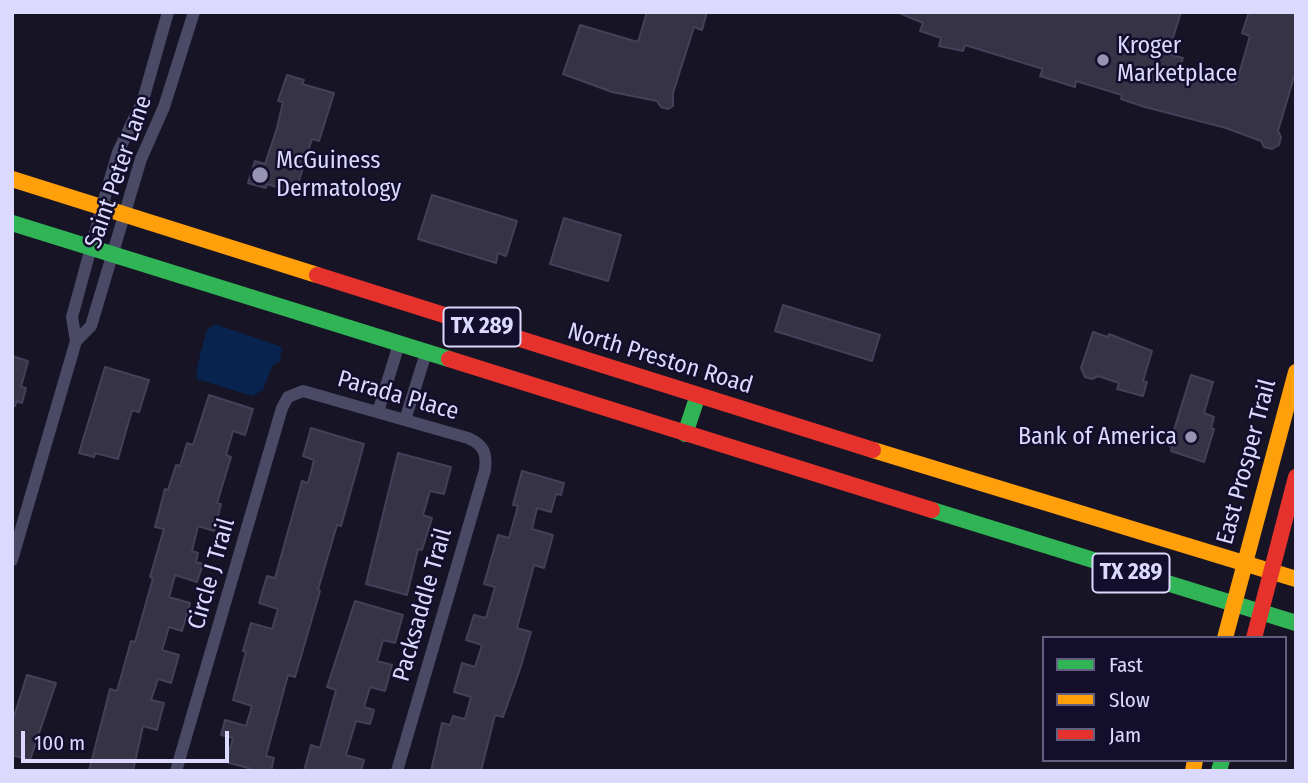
<!DOCTYPE html>
<style>
body{margin:0}
#map{position:relative;width:1308px;height:783px;overflow:hidden;background:#171525;font-family:"Fira Sans Condensed",sans-serif}
canvas{display:block}
.frame{position:absolute;inset:0;border:14px solid #dcd9ff;pointer-events:none}
.legend{position:absolute;left:1042px;top:636px;width:245px;height:126px;box-sizing:border-box;background:#120e2c;border:2px solid #635f80;margin:0;padding:9px 12px;list-style:none;font-size:21px;color:#dcd9ff}
.legend li{display:flex;align-items:center;gap:14px;height:35px}
.legend b{width:35px;border:2px solid #635f80}
.scale{position:absolute;left:21px;top:731px;width:208px;height:32px;box-sizing:border-box;border:4px solid #dcd9ff;border-top:0;padding-left:9px;font-size:21px;line-height:24px;white-space:nowrap;color:#dcd9ff;-webkit-text-stroke:5px #120e2c;paint-order:stroke}
</style>
<div id="map">
<canvas width="1308" height="783"></canvas>
<div class="frame"></div>
<ul class="legend">
<li><b style="height:9px;background:#30b455"></b>Fast</li>
<li><b style="height:9px;background:#ff9f0a"></b>Slow</li>
<li><b style="height:9px;background:#e5322d"></b>Jam</li>
</ul>
<div class="scale">100 m</div>
</div>
<script>
const ctx = document.querySelector('canvas').getContext('2d');
ctx.lineJoin = 'round';
function fillPath(path, color) {
  ctx.fillStyle = color;
  ctx.fill(path, 'evenodd');
}
function trace(path, color, width, dash) {
  ctx.strokeStyle = color;
  ctx.lineWidth = width;
  ctx.lineCap = dash ? 'butt' : 'round';
  ctx.setLineDash(dash || []);
  ctx.stroke(path);
}
function drawText(font, color, halo, rows, align = 'center') {
  ctx.font = font + ' "Fira Sans Condensed",sans-serif';
  ctx.lineWidth = 5;
  ctx.setLineDash([]);
  ctx.textBaseline = 'middle';
  ctx.strokeStyle = halo;
  ctx.fillStyle = color;
  for (const [text, x, y, turn = 0] of rows) {
    ctx.save();
    ctx.translate(x, y);
    ctx.rotate((+turn || 0) * Math.PI / 180);
    ctx.textAlign = isNaN(turn) ? turn : align;
    if (halo) ctx.strokeText(text, 0, 0);
    ctx.fillText(text, 0, 0);
    ctx.restore();
  }
}
const water = new Path2D(`
 M215,324L282,347L280,361L272,366L263,390L252,396L197,379C195,365 204,346 206,331Z`);
const building = new Path2D(`
 M647,12H707L702,30L694,27L673,93V106L668,109L661,107L657,101L612,92L563,74L580,25L638,42Z
 M897,12H1181L1168,54L1183,58L1180,67L1236,84L1250,36L1242,33L1249,12H1296V70L1278,131L1281,137L1279,145L1272,149L1264,147L1261,141L1226,128L1145,107L1121,99L1122,95L1076,81L1075,87L1040,76L1043,69L965,45L963,51L939,46L941,38L920,31L923,23Z
 M287,75L304,80L302,84L334,93L319,141L312,139L295,193L267,184L266,188L248,183L255,161L265,164L277,128L283,102L278,101Z
 M432,195L517,221L506,256L498,253L496,263L418,239Z
 M564,218L621,235L608,281L550,264Z
 M783,305L880,335L872,361L775,331Z
 M1093,332L1108,337L1109,334L1152,351L1143,381L1147,382L1143,396L1117,389L1119,383L1098,376L1092,379L1085,377L1081,368Z
 M12,356L28,361L21,387L26,388L22,403L17,401L15,406H12Z
 M105,367L149,380L139,412L132,410L118,459L95,453L94,457L79,453Z
 M1191,375L1213,382L1204,413L1214,417L1211,428L1214,429L1204,462L1171,451L1172,447L1169,446Z
 M209,395L253,409L245,435L233,431L226,455L231,457L217,503L221,504L214,531L198,526L192,551L198,553L196,562L203,564L197,582L175,575L169,597L190,603L182,631L169,627L162,650L179,655L171,683L158,679L151,700L164,703L157,730L143,726L133,771H89L110,689L117,691L131,641L135,642L153,578L150,577L164,529L155,527L165,489L168,490L176,465L180,466L187,443L193,445Z
 M311,428L364,444L341,526L337,525L318,590L320,591L295,677L288,675L266,756L274,758L271,771H259L226,762L233,738L221,735L225,720L246,726L252,706L233,700L246,652L243,651L251,623L272,629L278,609L259,603L267,576L275,578L302,481L308,483L314,460L303,456Z
 M398,453L451,467L444,494L430,491L423,515L432,518L422,550L418,549L407,595L366,584Z
 M522,471L564,483L561,495L556,494L551,512L537,508L532,529L553,535L544,568L534,565L517,628L531,632L520,669L503,717L495,715L481,771H431L442,723L450,725L453,716L465,719L471,697L454,692L462,663L475,667L482,645L466,640L474,615L486,618L495,587L484,584L498,535L509,538L518,506L513,505Z
 M355,601L403,615L395,643L383,640L377,661L392,665L385,691L370,687L364,707L374,710L370,724L356,721L346,755L364,760L361,771H304L311,745L320,748L336,690L327,687Z
 M27,675L56,683L30,760L12,755V723Z`);
const street = new Path2D(`
 M76,341L91,326L141,159L164,107L194,12
 M378,412L399,344
 M405,420L426,353
 M12,560L76,341L72,317L102,207L118,152L143,100L168,12
 M176,771L282,408L288,397L303,391L468,438C484,445 487,453 485,470L397,771`);
const fast = new Path2D(`
 M12,223L449,359
 M685,434L698,395
 M932,510L1296,623
 M1219,771L1222,760`);
const slow = new Path2D(`
 M12,179L317,275
 M873,450L1296,579
 M1225,638L1296,372
 M1193,771L1195,760`);
const jam = new Path2D(`
 M317,275L873,450
 M449,359L932,510
 M1254,638L1296,477`);
const markers = [
 [1103,60,7,"#9794b3"],
 [260,175,9,"#9794b3"],
 [1191,437,7,"#9794b3"]
];
const shields = [
 [482,327,77],
 [1131,573,77]
];
const shieldNames = [
 ["TX 289",482,327],
 ["TX 289",1131,573]
];
const poiNames = [
 ["Kroger",1117,46],
 ["Marketplace",1117,74],
 ["McGuiness",276,161],
 ["Dermatology",276,189],
 ["Bank of America",1177,437,"right"]
];
const streetNames = [
 ["Saint Peter Lane",119,172,-71],
 ["North Preston Road",660,359,17],
 ["Parada Place",398,396,16],
 ["East Prosper Trail",1247,462,-75],
 ["Circle J Trail",212,574,-74],
 ["Packsaddle Trail",423,605,-74]
];
fillPath(water, '#08244e');
fillPath(building, '#363346');
trace(building, '#434058', 2);
trace(street, '#4a4a66', 12);
trace(fast, '#30b455', 16);
trace(slow, '#ff9f0a', 16);
trace(jam, '#e5322d', 16);
for (const [x, y, r, color] of markers) {
  const dot = new Path2D();
  dot.arc(x, y, r, 0, 2 * Math.PI);
  ctx.fillStyle = color;
  ctx.fill(dot);
  trace(dot, '#120e2c', 2.5);
}
for (const [x, y, w] of shields) {
  const box = new Path2D();
  box.roundRect(x - w / 2, y - 19.5, w, 39, 5);
  ctx.fillStyle = '#120e2c';
  ctx.fill(box);
  trace(box, '#dcd9ff', 2);
}
drawText('bold 23px', '#dcd9ff', null, shieldNames);
drawText('24px', '#dcd9ff', '#120e2c', poiNames, 'left');
drawText('24px', '#dcd9ff', '#120e2c', streetNames);
</script>
